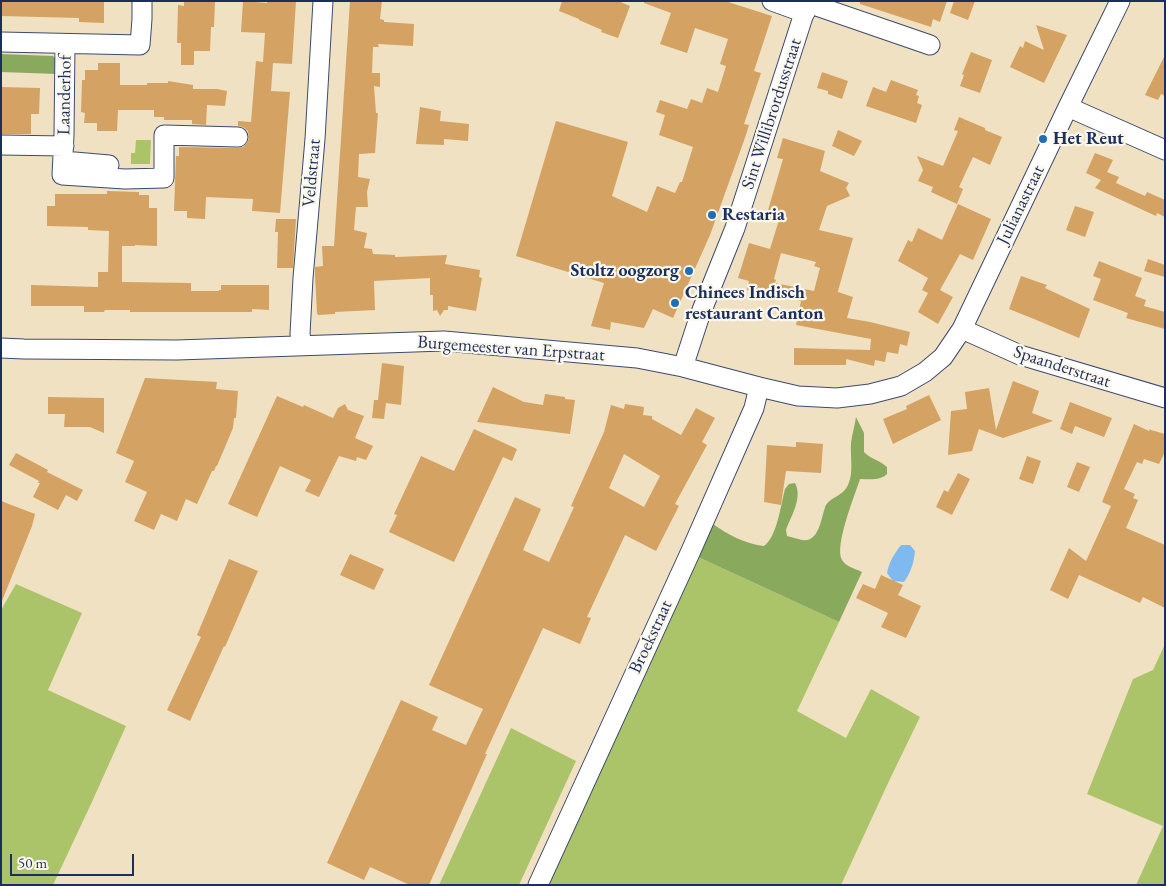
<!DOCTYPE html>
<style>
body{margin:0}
#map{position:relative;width:1166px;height:886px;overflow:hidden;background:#f1e1c3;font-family:"EB Garamond",serif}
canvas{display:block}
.frame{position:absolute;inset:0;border:2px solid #1b2f5e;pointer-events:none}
.scale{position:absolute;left:10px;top:854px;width:124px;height:22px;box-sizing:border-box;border:2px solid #1b2f5e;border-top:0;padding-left:6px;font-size:15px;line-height:18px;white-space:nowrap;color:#1b2f5e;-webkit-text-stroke:4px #fbf7ec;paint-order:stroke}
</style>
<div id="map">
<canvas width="1166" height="886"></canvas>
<div class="frame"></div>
<div class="scale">50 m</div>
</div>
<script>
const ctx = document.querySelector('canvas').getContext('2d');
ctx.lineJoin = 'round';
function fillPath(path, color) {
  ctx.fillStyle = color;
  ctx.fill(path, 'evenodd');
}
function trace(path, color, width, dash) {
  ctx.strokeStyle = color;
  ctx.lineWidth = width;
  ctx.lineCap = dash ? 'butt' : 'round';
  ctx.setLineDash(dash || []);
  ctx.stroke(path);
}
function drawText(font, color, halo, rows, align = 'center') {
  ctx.font = font + ' "EB Garamond",serif';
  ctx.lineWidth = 4.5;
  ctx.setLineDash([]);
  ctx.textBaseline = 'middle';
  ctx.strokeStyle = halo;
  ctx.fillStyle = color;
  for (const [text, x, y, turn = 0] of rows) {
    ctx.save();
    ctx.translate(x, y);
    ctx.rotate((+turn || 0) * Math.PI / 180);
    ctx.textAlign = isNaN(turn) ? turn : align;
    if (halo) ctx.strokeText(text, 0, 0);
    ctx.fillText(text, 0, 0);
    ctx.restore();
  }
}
const green = new Path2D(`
 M136,140H151L150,164H131V153H135Z
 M698,557L839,622L797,711L846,738L871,689L920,717L889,781L841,885H546Z
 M16,584L82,613L48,690L126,726L91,804L53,885H1V610Z
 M1165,644V885H1136L1163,826L1087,794L1133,679L1153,670Z
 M511,728L576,761L519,885H439Z`);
const forest = new Path2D(`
 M1,54L53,56L58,62L57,74L1,72Z
 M856,417L864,433V452C870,459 880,460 887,467V474C880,481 870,479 860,479C855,495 834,546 842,560C845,566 856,569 862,572L839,622L698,557L713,524C728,535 746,544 764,546C777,537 781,504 785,489L789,484L795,483C803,498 791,516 786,530L787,536C792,537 797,539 802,540C820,543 821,516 826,505C831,497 843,496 848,485C854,472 850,457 851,443C852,434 855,425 856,417Z`);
const water = new Path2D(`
 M901,545H910L915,551C914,562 911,572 904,582L893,581L887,573C889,562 894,554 901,545Z`);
const building = new Path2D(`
 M1,1H104V23L79,22V18L1,16Z
 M184,1H215L214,27H211L210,51H194V65H181V43H177L178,5L184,6Z
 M243,1L267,3V1H296L292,64L273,63L271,91L290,92L280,213L252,211L253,199L206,197L205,219L187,218V211H174L176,156H179V147L238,148L243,147L247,143L249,138L248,131L243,127L238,126V121L251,122L256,61L263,62L265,33L241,32Z
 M350,1H382L380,19L384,20V22L414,24L413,46L378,44L379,47H373L372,73H380V87L374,86L376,113H378L375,153L359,154L358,177L370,179L367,192L368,207H356L354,230L367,233L364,248L372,249L373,254L395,255V257L447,255L445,264L480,270L479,277L482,278L476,311L448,306V310H444L440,316L437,310L433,311V295H430V278L374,281L375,310L335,312V314L318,315L317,313L315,275V267L323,266L322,246H334Z
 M562,1H618L630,6L618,38L601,32L602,30L579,20V19L559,11Z
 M644,1H725L772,16L754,71L761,73L744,124L749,125L746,135L710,235L673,318L653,309L644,328L611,322L610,330L591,326L604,283L516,256L556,121L628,142L612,196L647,212L657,186L675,193L680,182H682L693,147L659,135L665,115L656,112L660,100L687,109L691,99L702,103L707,88L718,92L726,66L720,64L728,39L695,28L687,53L660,44L671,13L644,3Z
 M860,1H947L940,22L933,19L931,27L860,4Z
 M954,1H975L968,20L950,13Z
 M1036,25L1067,35L1044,83L1010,67L1020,46L1023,48L1025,41L1044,50Z
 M971,52L992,60L980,93L960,86L964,75L962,74Z
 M1165,55V96L1161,94L1158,100L1145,95Z
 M98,63H120V85H147V83H168V81L193,85V89H217L227,91L225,106L207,105L206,125L192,124V120H164V117H154V110H118L117,131H97V123H84L85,113L81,112L82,80H85V70H98Z
 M822,72L848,81L842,99L828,94V91L817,88Z
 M891,80L918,90L916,95L919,96L917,103L922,105L916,123L866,106L873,87L886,92Z
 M1,87L40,88L39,114H31V134H1Z
 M420,107L441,111L440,121L469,124L468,141L444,139V145L416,144Z
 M959,117L985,128V130L1002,137L990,165L973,157L959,187L963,189L957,204L931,192L933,187L918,181L923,170L917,156L943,166L958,131L954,130Z
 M838,130L862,141L854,156L832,146Z
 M783,138L825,151L820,171L849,183L846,188L850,196L827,206L819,230L853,238L838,291V292L853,297L847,318L870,322L910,332L907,346L900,344L898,354L887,352L885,362L875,360L874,366L846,359V365H794V348L870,350L871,339L796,325L801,301L747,290L749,281L738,278L749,243L770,249L779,220L766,217L783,159L777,158ZM781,253L816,262L814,266L820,268L814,291L775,283L776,280L774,279Z
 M1095,153L1113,160L1107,172L1119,177L1116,183L1145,196L1147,192L1165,200V217L1157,213L1156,216L1095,188L1101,180L1086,173Z
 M107,191L139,192V195H149V208H157V246L135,245V246H122V282L191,283V291H219V290H221V285H269V310L252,309V312H130V310H105L104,312H84V306H31V285L98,287V272H108L109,231L88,230V227L47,226V206H55V194H107Z
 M958,204L991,219L973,260L960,254L940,290L953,297L938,324L918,312L928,293L922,290L928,278L898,261L908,240L912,242L918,228L942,240Z
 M1075,206L1094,212L1085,237L1066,230Z
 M276,219H296L293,268H277L278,232H275Z
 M1148,259L1165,265V277L1144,271Z
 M1099,261L1142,278L1135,296L1146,300L1144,306L1165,312V329L1126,318L1128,313L1093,300L1101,279L1093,276Z
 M1021,276L1047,285L1045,288L1090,309L1079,338L1034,319L1009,309Z
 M382,363L404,366L401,405L386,403L384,419L372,418L374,400H378Z
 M145,378L217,382L216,389L238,391L236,418H234L233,428L217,466H216L214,471H212L197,504L186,499L177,521L161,514L154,530L134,521L147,492L125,482L134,461L116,453Z
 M1013,381L1039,391L1032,413L1053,421L1003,438L979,429L972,451L948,455L951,411L967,409L965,392L989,388L996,430Z
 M493,387L524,402L543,405L545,394L565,397V399L575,400L570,434L477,422Z
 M929,395L941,420L893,444L883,419L907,409L906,406Z
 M277,396L303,407L304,405L333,418L338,408L345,404L348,410L364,416L355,438L373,446L366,460L357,457L356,461L339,456L319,497L305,491L311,480L280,466L257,517L228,504Z
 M48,397L104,398V433L90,427H64L65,414H48Z
 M1070,402L1112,418L1104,437L1075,426L1072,434L1060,429Z
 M625,404L644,407L643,415L652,416V419L681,435L696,408L715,418L702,442L707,445L675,504L679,506L656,551L625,535L587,617L591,618L580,644L543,628L485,754H487L429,885H410L370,867L364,880L327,863L401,700L438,717L432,730L466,745L483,709L429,685L515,497L541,509L523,550L549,562L574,507L571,506L604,432L611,405L624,409ZM624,454L660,476L644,507L609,488Z
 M1134,424L1149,431L1150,429L1151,430L1165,434V452L1159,464L1144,459L1142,464L1137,462L1124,489L1135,494L1133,498L1138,500L1126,528L1165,545V608L1143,597L1140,603L1079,575L1068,599L1050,590L1069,548L1086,561L1111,506L1102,502Z
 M474,429L517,449L512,461L503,457L454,562L389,532L397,515L394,514L421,456L454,471Z
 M796,442L823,444L821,473L786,471L781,505L764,502L767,445L796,447Z
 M16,453L48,470L47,472L83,490L77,501L66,495L58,510L33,497L40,483H38L39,481L9,465Z
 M1027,456L1041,461L1033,484L1019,479Z
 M1077,462L1090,467L1079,492L1067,487Z
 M958,473L970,479L952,515L936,507L944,490L948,492Z
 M1,501L35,514L32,526L2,601Z
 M350,554L384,569L374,590L340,575Z
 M229,559L258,571L225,647L224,646L190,721L167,710L201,637L197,635Z
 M881,575L903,585L898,595L921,606L906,638L881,627L888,613L856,598L863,584L875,589Z`);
const minor = new Path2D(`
 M772,1L805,13
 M808,3L930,45
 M1,42L140,45L142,19V1
 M65,44L64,135L62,175L125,179L164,178V135L238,137
 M1068,107L1165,150
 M1,145L64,146
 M63,161L109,165
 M962,329L1020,355L1165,398
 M302,345L300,334L303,278L315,139L323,1
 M1,348L24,349L177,350L444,341L637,358L683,367L759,387L798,396L837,398L870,394L901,386L925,372L943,357L962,329L1068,107L1120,1
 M683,367L700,315L735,228L808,1
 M538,885L690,553L754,408L759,387`);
const markers = [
 [1043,139,5,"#1f6fb2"],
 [712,215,5,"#1f6fb2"],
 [689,271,5,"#1f6fb2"],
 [675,303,5,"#1f6fb2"]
];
const streetNames = [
 ["Laanderhof",65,95,-89],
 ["Sint Willibrordusstraat",772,114,-72],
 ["Veldstraat",312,173,-85],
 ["Julianastraat",1021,205,-64],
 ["Burgemeester van Erpstraat",511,349,4],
 ["Spaanderstraat",1062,367,18],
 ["Broekstraat",651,637,-65]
];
const poiNames = [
 ["Het Reut",1053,139],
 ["Restaria",722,215],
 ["Stoltz oogzorg",679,271,"right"],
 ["Chinees Indisch",685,293],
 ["restaurant Canton",685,314]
];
fillPath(green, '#acc469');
fillPath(forest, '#89aa5d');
fillPath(water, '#7eb9ef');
fillPath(building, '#d4a262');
trace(minor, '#3b4a6d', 21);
trace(minor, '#fff', 19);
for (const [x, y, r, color] of markers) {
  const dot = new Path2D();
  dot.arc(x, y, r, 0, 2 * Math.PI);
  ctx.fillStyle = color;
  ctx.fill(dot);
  trace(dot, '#fbf7ec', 2);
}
drawText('18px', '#1b2f5e', '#fbf7ec', streetNames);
drawText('bold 18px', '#1b2f5e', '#fbf7ec', poiNames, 'left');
</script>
